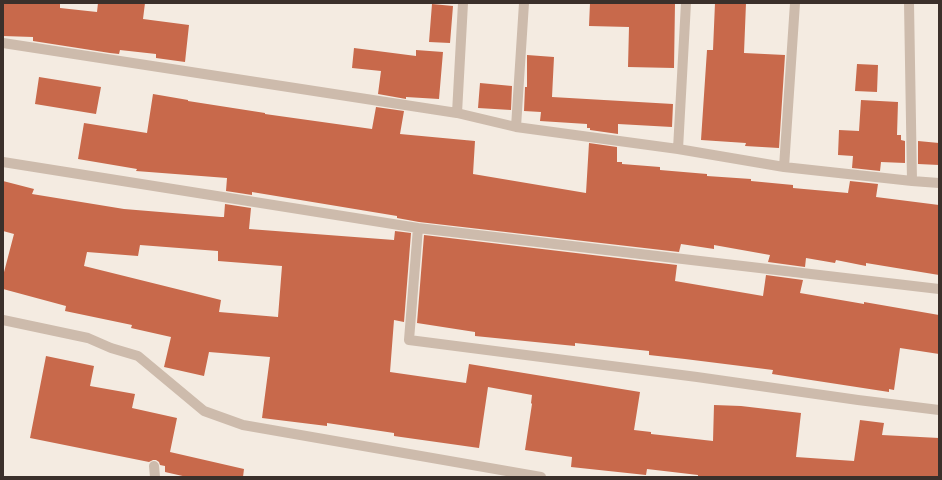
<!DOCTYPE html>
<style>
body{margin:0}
#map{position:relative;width:942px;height:480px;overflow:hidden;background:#f4ebe1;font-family:"Fira Sans Condensed",sans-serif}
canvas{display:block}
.frame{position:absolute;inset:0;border:4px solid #3b302b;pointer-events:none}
</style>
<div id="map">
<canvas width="942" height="480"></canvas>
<div class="frame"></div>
</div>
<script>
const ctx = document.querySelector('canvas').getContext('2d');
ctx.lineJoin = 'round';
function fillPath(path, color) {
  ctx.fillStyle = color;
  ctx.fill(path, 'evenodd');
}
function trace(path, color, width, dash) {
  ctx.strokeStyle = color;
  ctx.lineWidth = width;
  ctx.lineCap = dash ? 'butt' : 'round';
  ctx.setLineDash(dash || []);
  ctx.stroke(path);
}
const building = new Path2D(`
 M3,3L35,4V3H60V8L97,12L98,3H145L143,19L189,25L185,62L156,58V54L120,50L119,54L110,53L33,41V37L3,36Z
 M590,3H675L674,68L628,67L629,27L589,26Z
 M715,3H746L744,53L785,55L779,148L745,146L746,143L701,140L707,50H713Z
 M432,4L453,6L450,43L429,42Z
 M354,48L416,56V50L443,52L439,99L406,97V99L378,94L381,71L352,68Z
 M527,55L554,57L552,97L673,104L672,127L618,124V134L590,130V128H587V124L540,121L541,112L524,111L525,87H527Z
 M857,64L878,65L877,92L855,91Z
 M39,77L101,87L96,114L35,104Z
 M480,83L512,86L511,110L478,108Z
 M153,94L188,100V101L265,113V114L372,129L376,107L404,111L400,134L475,141L473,174L586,193L589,143L617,147V162H622V164L660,167V170L707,174V176L751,179V181L793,185V188L848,193L850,181L878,184L876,197L939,205V275L866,263V266L836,260L835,263L806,258L805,267L768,262L770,255L714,245V249L681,244L679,252L419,222L397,218V216L252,192V195L226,191L227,178L136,171L137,169L78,159L84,123L147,133Z
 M861,100L898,102L897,135H901V140L905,141V163L881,162L880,171L852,168L853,156L838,155L839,130L859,131Z
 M918,141L939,143V165L918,164Z
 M3,181L34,189L32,194L124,209L221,217H224L225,204L251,208L249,229L394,240L395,231L411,233L404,322L394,320L390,372L466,383L469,364L640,392L634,430L651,432V434L713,441L714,405L741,406L801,413L796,457L854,461L860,420L884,423L882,435L939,438V477H698V475L647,469L646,475L571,467L572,457L525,450L532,404L531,403L532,395L488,387L479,448L394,436V433L327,423V426L262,418L270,357L209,352L204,376L164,367L171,337L131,328L132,325L65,311L66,306L3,289V276L14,234L3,231ZM140,245L218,251V261L282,266L278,317L219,312L221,300L84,266L87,252L138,256Z
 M424,235L677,265L675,281L763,296L766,275L803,280L800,293L864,304V302L939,315V354L900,348L894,390L889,389V392L772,374L773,370L685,359L649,355V351L575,343V346L475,336V332L417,323Z
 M46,356L94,366L90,386L135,394L132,408L177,418L170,452L244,469L243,477H187L165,472V466L160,465L159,462L156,460H153L149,462L30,438Z`);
const minor = new Path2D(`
 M909,3L912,181
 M3,43L457,113L463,3
 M457,113L516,127L524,3
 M516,127L678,149L784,167L912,181L939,183
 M678,149L686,3
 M3,162L418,228L939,289
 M784,167L795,3
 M418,228L409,340L697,377L858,400L939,410
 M3,320L88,338L111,348L138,356L204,411L243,425L541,477
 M154,466L155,477`);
fillPath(building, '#c8694b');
trace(minor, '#cdbbac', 10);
</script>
